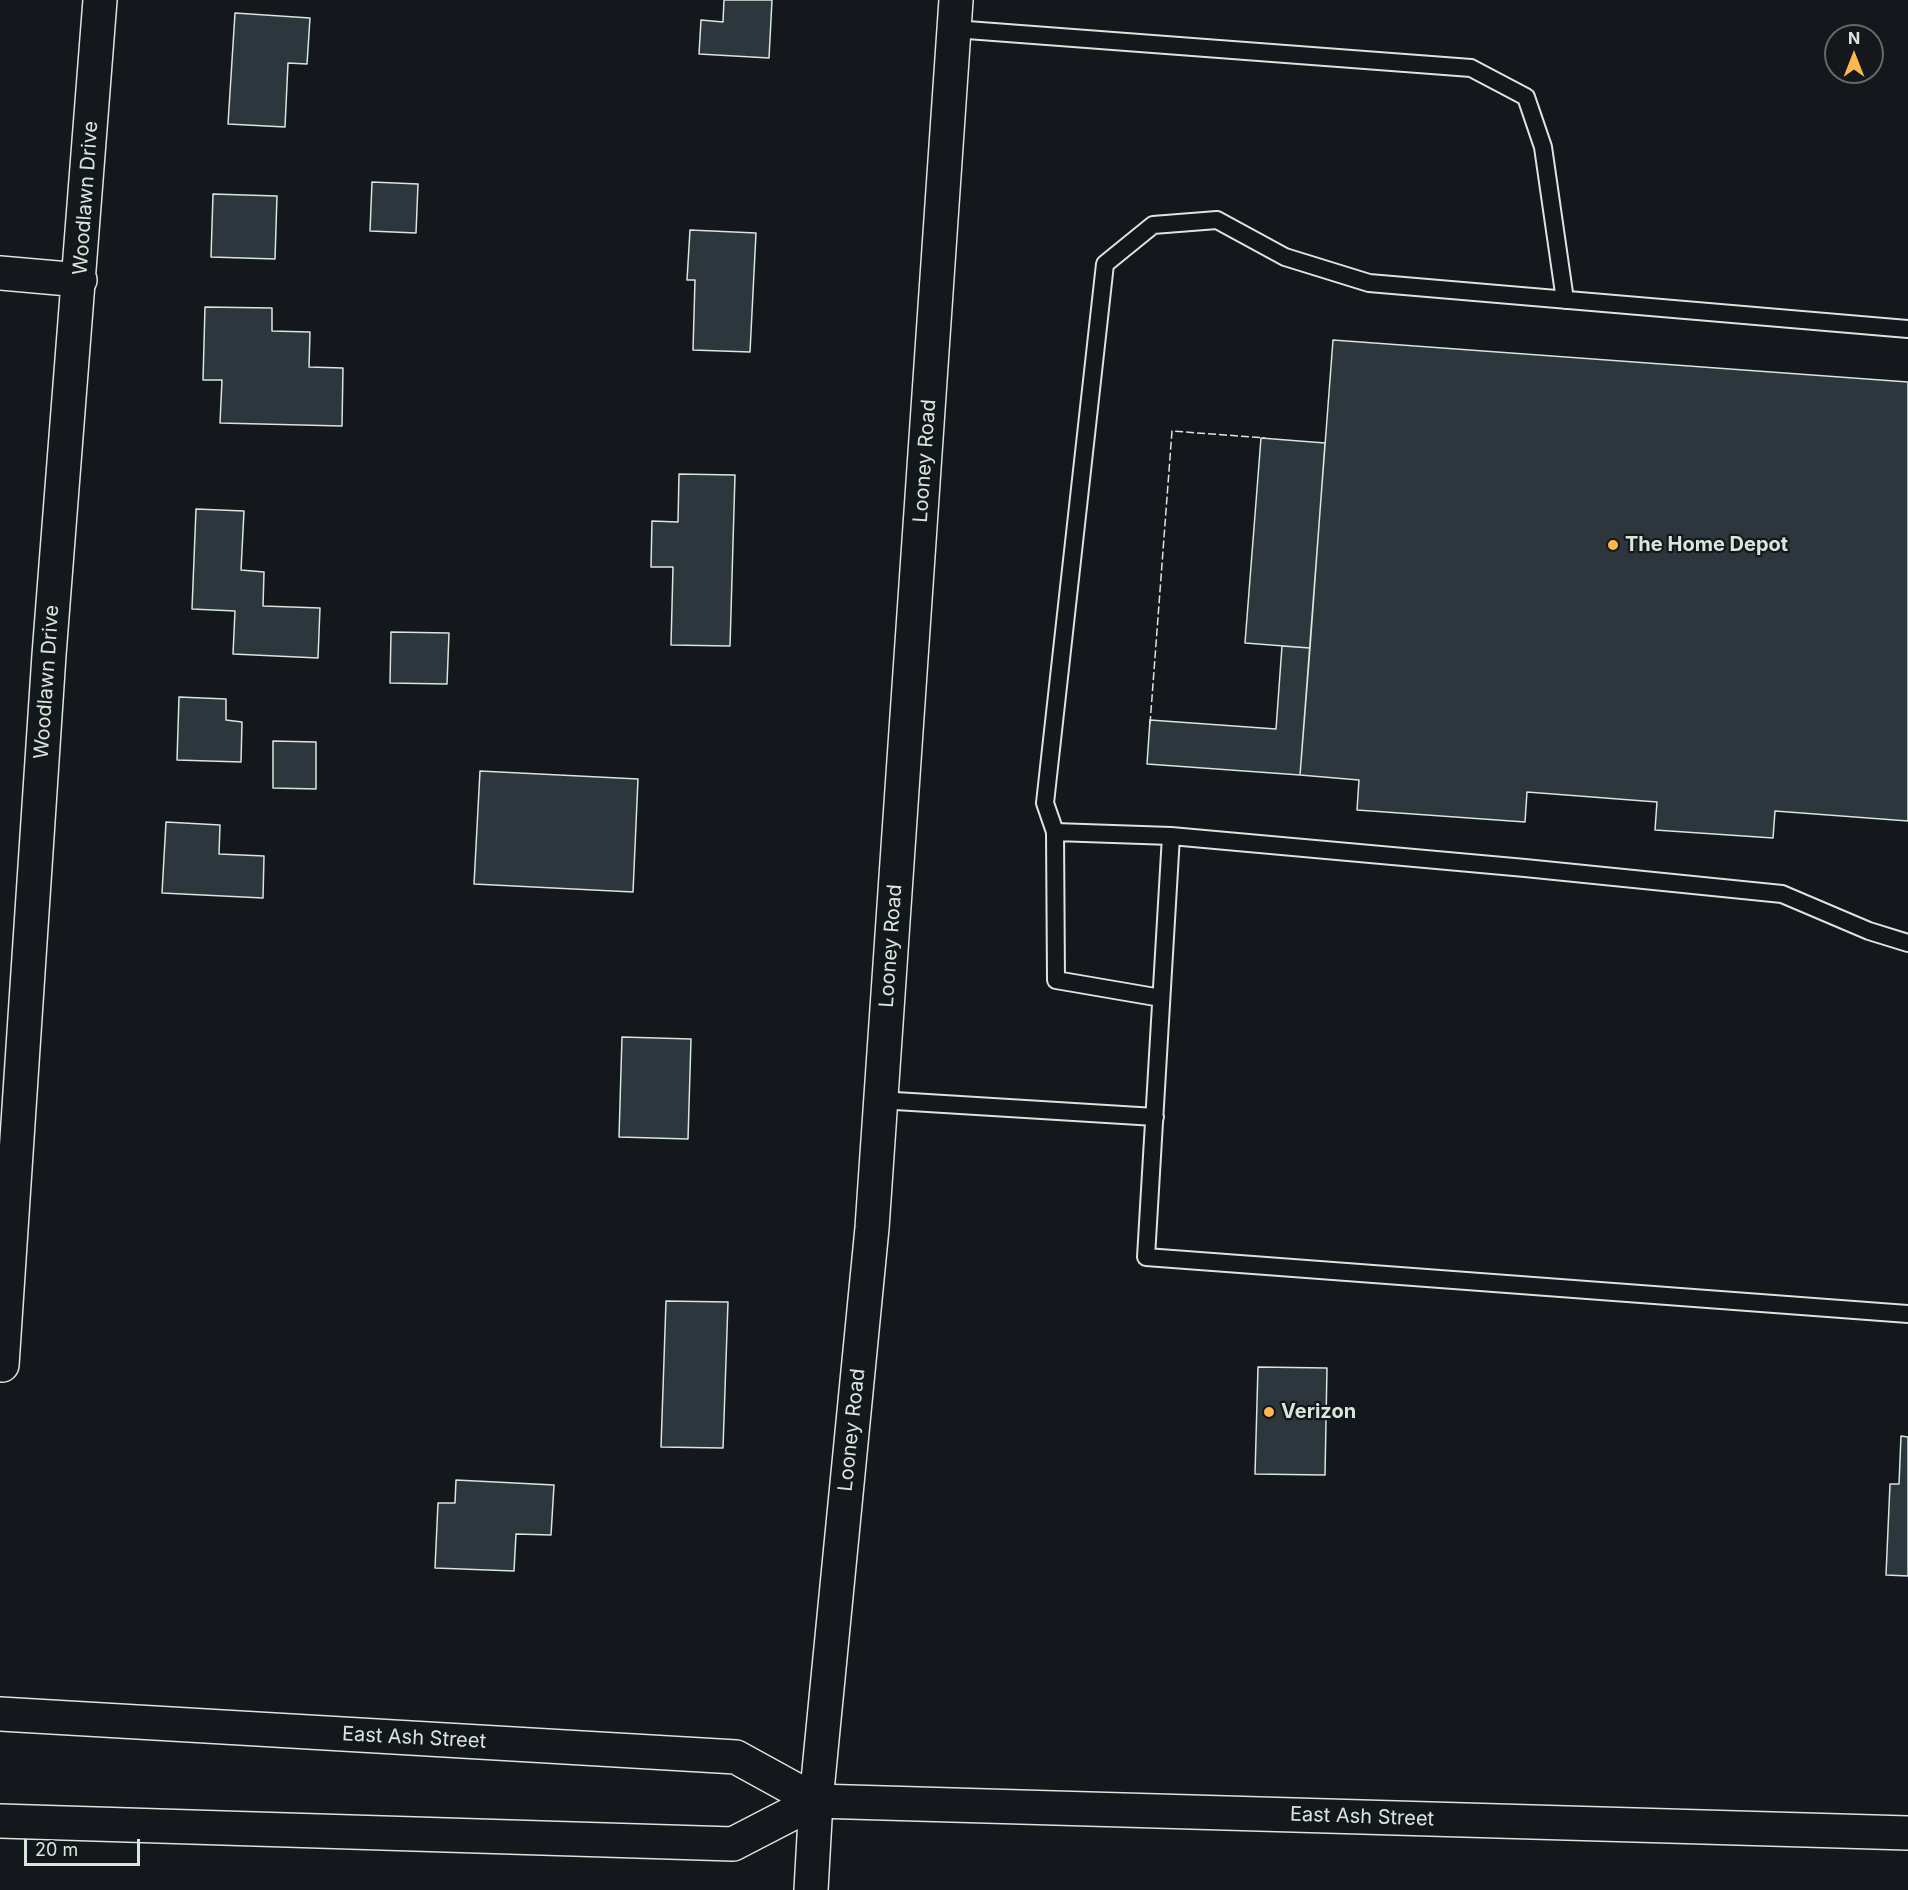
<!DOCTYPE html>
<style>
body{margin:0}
#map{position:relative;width:1908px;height:1890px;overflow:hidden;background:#14181c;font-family:Inter,sans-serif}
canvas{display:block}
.north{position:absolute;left:1824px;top:24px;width:60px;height:60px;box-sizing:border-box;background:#14181c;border:2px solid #626a69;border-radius:50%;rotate:0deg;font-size:16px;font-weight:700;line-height:24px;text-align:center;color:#d8e6dc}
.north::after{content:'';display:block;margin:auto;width:21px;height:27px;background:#ffb74d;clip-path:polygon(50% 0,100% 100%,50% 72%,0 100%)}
.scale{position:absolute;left:24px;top:1839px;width:116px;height:27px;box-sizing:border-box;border:3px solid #d8e6dc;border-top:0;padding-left:8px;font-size:18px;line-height:21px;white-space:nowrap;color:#d8e6dc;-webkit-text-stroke:4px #14181c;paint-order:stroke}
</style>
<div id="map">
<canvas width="1908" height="1890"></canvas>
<div class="north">N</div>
<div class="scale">20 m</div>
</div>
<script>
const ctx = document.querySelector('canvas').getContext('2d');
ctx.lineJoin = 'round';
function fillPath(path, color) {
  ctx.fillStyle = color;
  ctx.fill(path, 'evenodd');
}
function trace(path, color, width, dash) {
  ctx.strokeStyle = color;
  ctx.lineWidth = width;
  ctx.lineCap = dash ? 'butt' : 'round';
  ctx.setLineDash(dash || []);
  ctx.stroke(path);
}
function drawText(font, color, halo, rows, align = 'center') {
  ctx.font = font + ' Inter,sans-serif';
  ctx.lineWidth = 4.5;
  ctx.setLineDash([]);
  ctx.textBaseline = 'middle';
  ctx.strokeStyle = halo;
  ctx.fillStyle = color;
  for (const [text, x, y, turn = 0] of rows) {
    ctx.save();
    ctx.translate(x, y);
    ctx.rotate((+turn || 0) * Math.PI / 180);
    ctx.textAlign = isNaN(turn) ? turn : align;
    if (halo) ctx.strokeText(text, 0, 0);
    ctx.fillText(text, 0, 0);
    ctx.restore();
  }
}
const building = new Path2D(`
 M724,0H772L769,58L699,54L701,20L723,22Z
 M235,13L310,18L307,64L288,63L285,127L228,124Z
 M372,182L418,184L416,233L370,231Z
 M213,194L277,196L275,259L211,257Z
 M690,230L756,233L750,352L693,350L695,280H687Z
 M205,307L272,308V331L310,332L309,367L343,368L342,426L220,423L222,380H203Z
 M1333,340L1908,382V821L1775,811L1773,838L1655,830L1657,802L1527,792L1525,822L1357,810L1359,780L1300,775Z
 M1261,438L1325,443L1310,648L1245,643Z
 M679,474L735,475L730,646L671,645L673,567H651L652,521L678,522Z
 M196,509L244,511L241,570L264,572L263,606L320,608L318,658L233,654L235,611L192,609Z
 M391,632L449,633L447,684L390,683Z
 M1282,646L1310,648L1300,775L1147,764L1150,720L1276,729Z
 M179,697L226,699V720L242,722L241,762L177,760Z
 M273,741L316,742V789L273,788Z
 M480,771L638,779L633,892L474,884Z
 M166,822L220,825L219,854L264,856L263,898L162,893Z
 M622,1037L691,1039L688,1139L619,1137Z
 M666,1301L728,1302L723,1448L661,1447Z
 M1258,1367L1327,1368L1325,1475L1255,1474Z
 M1901,1436L1908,1437V1576L1886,1575L1890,1484H1899Z
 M456,1480L554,1485L551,1535L516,1534L514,1571L435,1568L438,1503H455Z`);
const service = new Path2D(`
 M954,29L1471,68L1526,97L1543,147L1565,300
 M1908,329L1369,283L1285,257L1217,220L1153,225L1105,264L1045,803L1055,832L1171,836L1525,868L1782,894L1869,931L1908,943
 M1055,832L1056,980L1161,998
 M1171,836L1146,1257L1908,1314
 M879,1100L1155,1117`);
const minor = new Path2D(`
 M0,273L80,280
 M2,1365L49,655L100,0`);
const tertiary = new Path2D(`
 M811,1890L816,1801L872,1228L956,0`);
const primary = new Path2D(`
 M0,1714L736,1757L816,1801L1908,1833
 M0,1821L733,1844L816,1801`);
const fence = new Path2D(`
 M1150,724L1172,431L1265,438`);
const markers = [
 [1613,545,6,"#ffb74d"],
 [1269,1412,6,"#ffb74d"]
];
const streetNames = [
 ["Woodlawn Drive",86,198,-86],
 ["Looney Road",925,461,-86],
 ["Woodlawn Drive",47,682,-86],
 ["Looney Road",891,946,-86],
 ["Looney Road",852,1430,-84],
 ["East Ash Street",414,1738,3],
 ["East Ash Street",1362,1817,2]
];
const poiNames = [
 ["The Home Depot",1625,545],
 ["Verizon",1281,1412]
];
fillPath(building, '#2c363c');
trace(building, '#d8e6dc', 1.5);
trace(service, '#d8e6dc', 20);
trace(minor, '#d8e6dc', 36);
trace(tertiary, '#d8e6dc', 36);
trace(primary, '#d8e6dc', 36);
trace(service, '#14181c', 16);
trace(minor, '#14181c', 33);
trace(tertiary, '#14181c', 33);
trace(primary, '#14181c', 33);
trace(fence, '#d8e6dc', 1.5, [8, 3]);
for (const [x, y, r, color] of markers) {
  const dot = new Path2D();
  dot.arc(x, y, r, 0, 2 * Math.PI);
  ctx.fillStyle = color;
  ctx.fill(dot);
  trace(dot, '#14181c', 2);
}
drawText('20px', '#d8e6dc', '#14181c', streetNames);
drawText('bold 20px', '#d8e6dc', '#14181c', poiNames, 'left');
</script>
